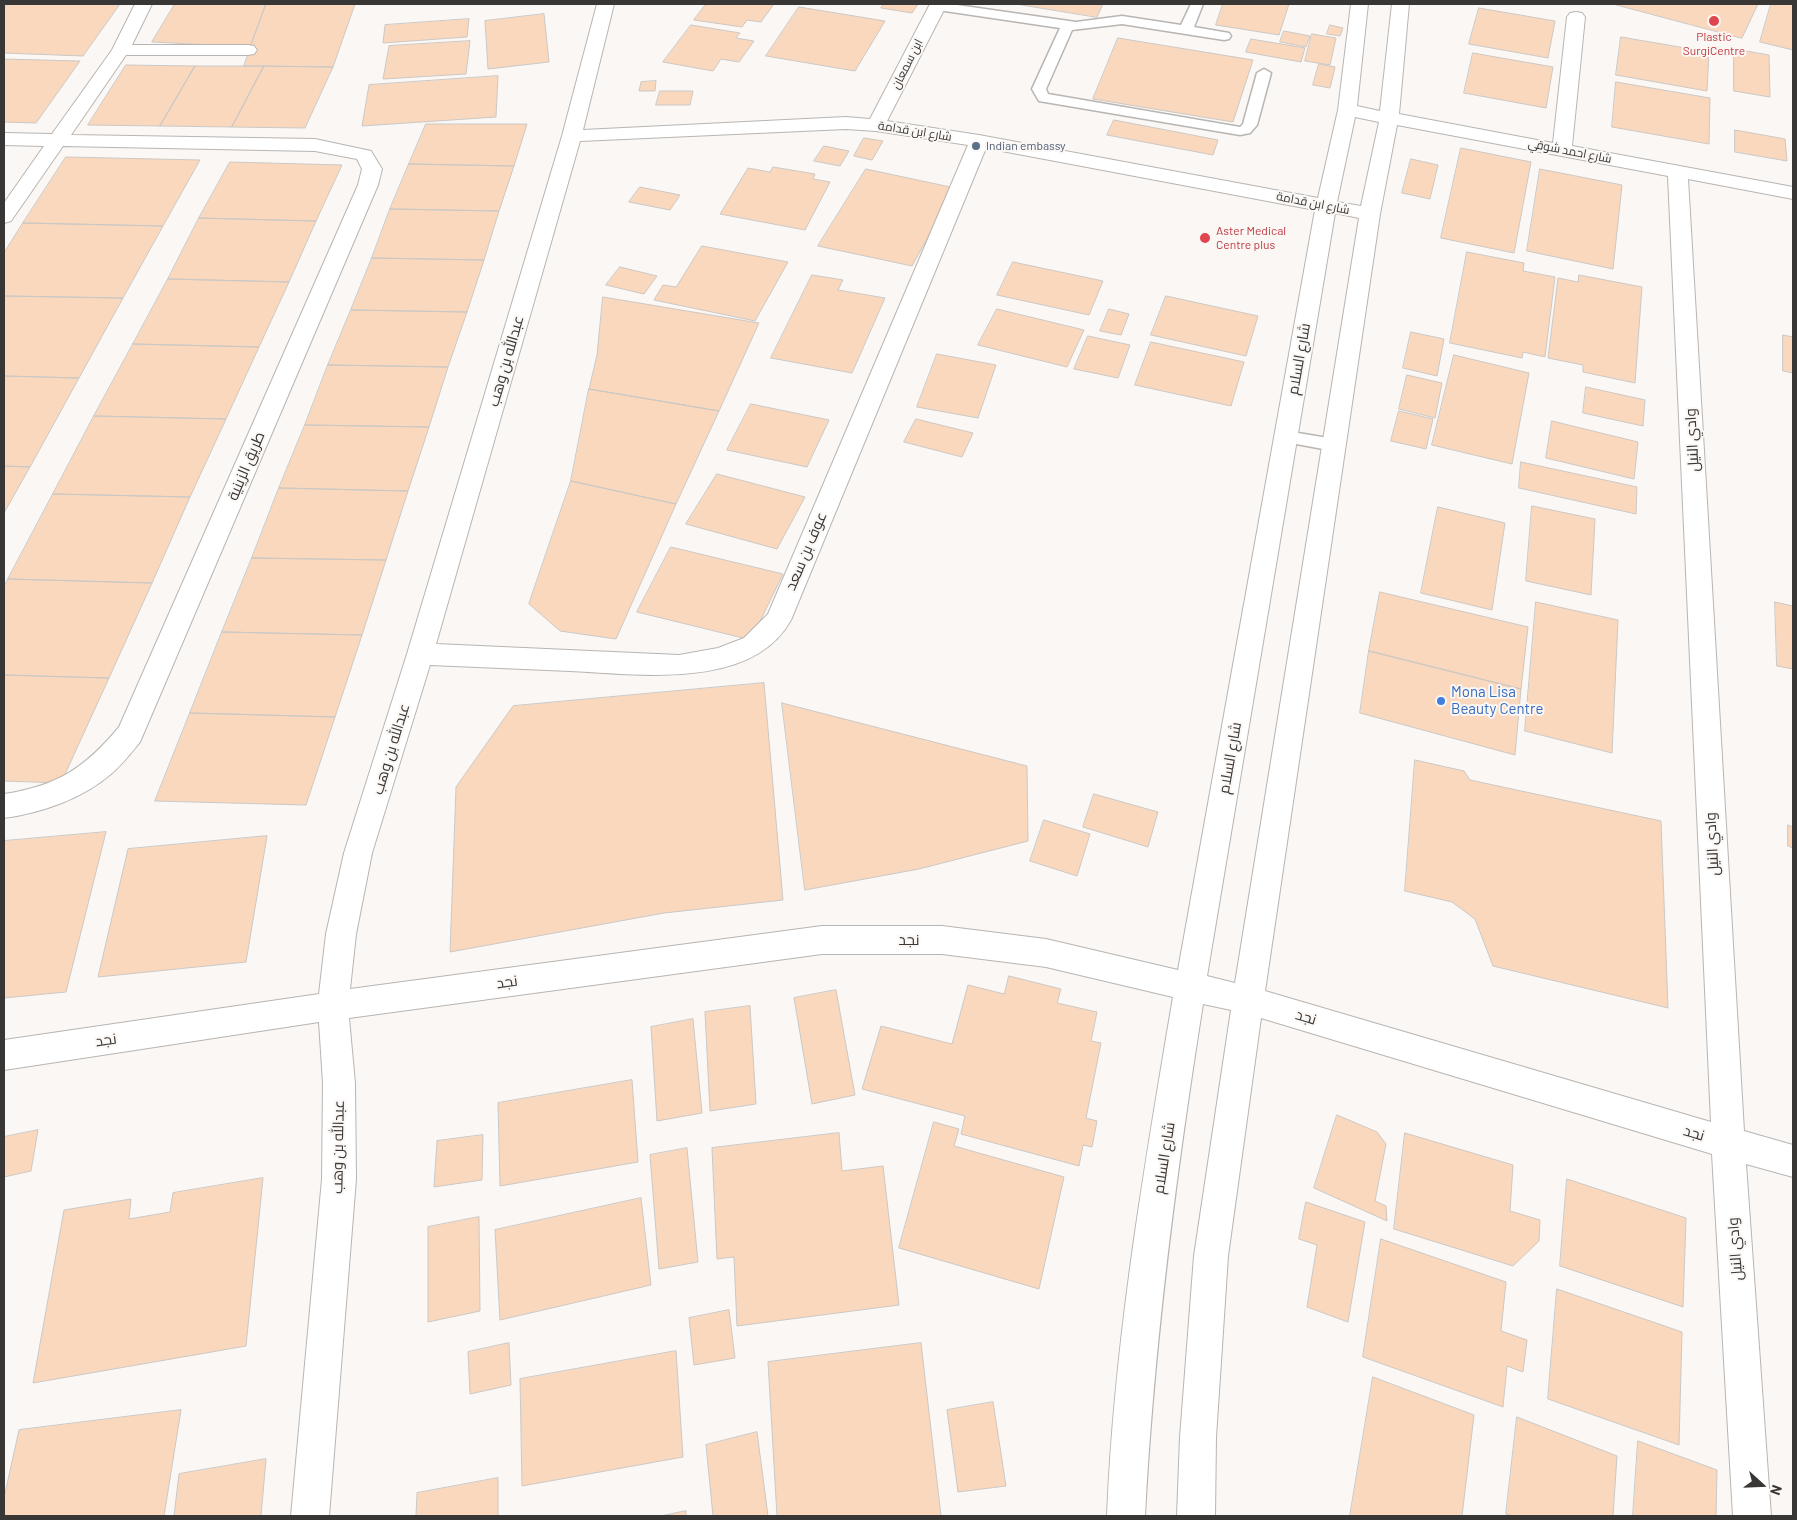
<!DOCTYPE html>
<meta charset="utf-8">
<style>
body{margin:0}
#map{position:relative;width:1797px;height:1520px;overflow:hidden;background:#faf7f4;font-family:Barlow,sans-serif}
canvas{display:block}
.frame{position:absolute;inset:0;border:5px solid #393736;pointer-events:none}
.north{position:absolute;left:1737px;top:1460px;width:50px;height:50px;-webkit-text-stroke:4px #faf7f4;paint-order:stroke;rotate:110deg;font-size:14px;font-weight:700;line-height:20px;text-align:center;color:#393736}
.north::after{content:'';display:block;margin:auto;width:18px;height:22px;background:#393736;clip-path:polygon(50% 0,100% 100%,50% 72%,0 100%)}
</style>
<div id="map">
<canvas width="1797" height="1520"></canvas>
<div class="frame"></div>
<div class="north">N</div>
</div>
<script>
const ctx = document.querySelector('canvas').getContext('2d');
ctx.lineJoin = 'round';
function fillPath(path, color) {
  ctx.fillStyle = color;
  ctx.fill(path, 'evenodd');
}
function trace(path, color, width, dash) {
  ctx.strokeStyle = color;
  ctx.lineWidth = width;
  ctx.lineCap = dash ? 'butt' : 'round';
  ctx.setLineDash(dash || []);
  ctx.stroke(path);
}
function drawText(font, color, halo, rows, align = 'center') {
  ctx.font = font + ' Barlow,Cairo,sans-serif';
  ctx.lineWidth = 4;
  ctx.setLineDash([]);
  ctx.textBaseline = 'middle';
  ctx.strokeStyle = halo;
  ctx.fillStyle = color;
  for (const [text, x, y, turn = 0] of rows) {
    ctx.save();
    ctx.translate(x, y);
    ctx.rotate((+turn || 0) * Math.PI / 180);
    ctx.textAlign = isNaN(turn) ? turn : align;
    if (halo) ctx.strokeText(text, 0, 0);
    ctx.fillText(text, 0, 0);
    ctx.restore();
  }
}
const building = new Path2D(`
 M8,4H120L83,56L4,53V9Z
 M175,4H266L250,47L152,42Z
 M266,4H355L333,67L244,66Z
 M706,4H774L761,22L747,20L742,27L694,20Z
 M884,4H918L912,13L881,8Z
 M1016,4H1103L1097,17Z
 M1223,4H1289L1279,35L1216,25Z
 M1613,4H1758L1742,38Z
 M1771,4H1793V50L1760,42Z
 M799,7L885,21L855,71L766,56Z
 M1479,8L1555,21L1548,58L1469,44Z
 M544,14L549,62L488,69L485,21Z
 M469,19L467,37L383,43L385,25Z
 M691,25L740,33L736,38L754,41L739,62L721,59L713,71L663,62Z
 M1330,25L1343,28L1340,36L1327,34Z
 M1284,31L1310,36L1306,47L1280,42Z
 M1312,34L1336,38L1330,65L1305,61Z
 M1621,37L1709,52L1707,91L1616,75Z
 M1118,38L1253,60L1233,122L1093,99Z
 M1251,39L1305,48L1301,62L1246,52Z
 M470,41L466,74L383,79L389,46Z
 M1734,49L1769,55L1770,97L1734,91Z
 M1473,53L1553,67L1546,108L1464,93Z
 M4,59L80,61L36,123L4,122Z
 M1319,64L1335,67L1330,88L1313,85Z
 M126,65L195,66L160,126L88,125Z
 M195,66H264L232,127L160,126Z
 M264,66L333,67L305,128L232,127Z
 M498,76L496,117L362,126L369,85Z
 M656,81L655,91H639L641,82Z
 M1616,82L1710,98L1709,144L1612,127Z
 M660,91H693L690,105H656Z
 M1114,120L1218,140L1213,155L1107,135Z
 M426,124H527L514,166L409,164Z
 M1735,130L1785,139L1787,161L1735,152Z
 M864,138L883,141L872,160L854,156Z
 M824,146L849,151L840,166L814,161Z
 M1461,148L1531,162L1514,253L1441,238Z
 M66,157L200,160L163,226L23,223Z
 M1411,159L1438,165L1430,199L1402,193Z
 M230,162L342,165L316,221L199,218Z
 M409,164L514,166L499,211L390,209Z
 M773,167L815,174L813,179L830,182L805,230L720,214L748,168L770,172Z
 M866,169L955,188L912,266L818,246Z
 M1540,169L1622,185L1613,269L1527,251Z
 M640,187L680,195L670,210L629,202Z
 M390,209L499,211L484,260L372,258Z
 M199,218L316,221L289,282L168,279Z
 M23,223L163,226L123,298L4,296V253Z
 M702,246L788,262L755,321L654,300L663,285L676,287Z
 M1467,252L1524,263L1523,271L1555,277L1545,357L1523,352L1522,358L1450,343Z
 M372,258L484,260L467,312L351,310Z
 M1013,262L1103,281L1089,315L997,295Z
 M620,267L657,276L644,294L606,285Z
 M812,275L843,280L838,290L885,298L852,373L771,358Z
 M1579,275L1642,287L1635,383L1583,372V365L1548,358L1558,278L1578,282Z
 M168,279L289,282L259,347L133,344Z
 M4,296L123,298L79,378L4,376Z
 M1166,296L1258,316L1246,356L1151,335Z
 M603,297L759,323L719,411L589,389L597,355Z
 M997,309L1084,330L1067,367L978,345Z
 M1109,309L1129,314L1121,335L1100,331Z
 M351,310L467,312L448,367L328,365Z
 M1411,332L1444,339L1437,376L1403,368Z
 M1783,335L1793,337V373L1783,371Z
 M1088,336L1130,345L1118,378L1074,369Z
 M1151,342L1244,362L1231,406L1135,385Z
 M133,344L259,347L226,419L94,416Z
 M937,354L996,365L978,418L917,407Z
 M1454,355L1529,373L1512,464L1432,445Z
 M328,365L448,367L429,427L305,425Z
 M1407,375L1442,383L1435,418L1399,409Z
 M4,376L79,378L30,467L4,466Z
 M1586,387L1645,400L1643,426L1583,413Z
 M589,389L719,411L676,504L571,481Z
 M751,404L829,420L807,467L727,450Z
 M1399,411L1433,419L1426,449L1391,441Z
 M94,416L226,419L190,497L53,494Z
 M916,419L973,433L962,457L904,442Z
 M1552,421L1638,442L1634,479L1546,458Z
 M305,425L429,427L408,491L279,488Z
 M1521,462L1637,487L1636,514L1519,488Z
 M4,466L30,467L4,513Z
 M717,474L805,497L777,549L686,524Z
 M571,481L676,504L616,639L560,631L529,604Z
 M279,488L408,491L386,560L252,558Z
 M53,494L190,497L152,583L8,579Z
 M1532,506L1595,519L1591,595L1526,581Z
 M1438,507L1505,523L1492,610L1421,593Z
 M671,547L783,574L751,640L637,612Z
 M252,558L386,560L362,635L222,632Z
 M8,579L152,583L109,678L4,675V587Z
 M1380,592L1528,627L1521,689L1369,651Z
 M1536,602L1618,620L1612,753L1525,731Z
 M1775,602L1793,606V669L1777,666Z
 M222,632L362,635L335,717L190,713Z
 M1369,651L1521,689L1515,755L1360,713Z
 M4,675L109,678L61,783L4,781Z
 M764,683L783,900L664,913L450,952L456,787L513,706Z
 M782,703L1027,766L1028,841L919,869L805,890Z
 M190,713L335,717L306,805L155,801Z
 M1415,760L1464,771L1470,780L1661,821L1668,1008L1493,966L1475,919L1452,902L1405,891Z
 M1094,794L1158,812L1148,847L1083,827Z
 M1044,820L1090,834L1077,876L1030,861Z
 M1788,825L1793,827V848L1788,846Z
 M106,832L66,992L4,998V841Z
 M267,836L246,962L98,977L128,849Z
 M1009,976L1061,989L1057,1003L1097,1012L1091,1041L1101,1043L1086,1118L1097,1121L1092,1147L1083,1145L1079,1166L961,1134L965,1116L862,1089L881,1026L952,1044L968,985L1004,994Z
 M836,990L855,1095L812,1104L794,998Z
 M750,1006L756,1104L710,1111L705,1012Z
 M693,1019L702,1113L657,1121L651,1027Z
 M632,1080L638,1162L500,1186L498,1103Z
 M1337,1115L1377,1132L1386,1144L1375,1201L1386,1206L1387,1221L1314,1188Z
 M934,1122L959,1129L954,1146L1064,1177L1039,1289L899,1248Z
 M38,1130L31,1171L4,1177V1137Z
 M839,1133L842,1171L883,1166L899,1305L737,1326L734,1257L717,1259L712,1148Z
 M1405,1133L1513,1165L1510,1211L1540,1220L1539,1241L1513,1266L1394,1229Z
 M483,1135L482,1180L434,1187L437,1141Z
 M687,1148L698,1262L659,1269L650,1155Z
 M263,1178L246,1346L33,1383L64,1210L131,1199L129,1219L170,1212L173,1193Z
 M1567,1179L1686,1218L1683,1307L1560,1266Z
 M641,1198L651,1285L500,1320L495,1230Z
 M1306,1202L1365,1222L1348,1322L1307,1307L1317,1245L1299,1239Z
 M479,1217L480,1311L428,1322V1227Z
 M1381,1239L1506,1282L1501,1331L1527,1340L1523,1372L1507,1366L1503,1407L1363,1357Z
 M1557,1289L1682,1332L1679,1445L1548,1399Z
 M729,1310L735,1358L694,1365L689,1318Z
 M509,1343L511,1385L470,1394L468,1352Z
 M921,1343L941,1516H777L768,1362Z
 M676,1351L683,1457L522,1486L520,1379Z
 M1373,1377L1474,1415L1462,1516H1350Z
 M993,1402L1006,1486L958,1492L947,1410Z
 M181,1410L164,1516H4V1498L19,1430Z
 M1517,1417L1617,1456L1613,1516H1512L1506,1514Z
 M757,1432L768,1516H713L706,1445Z
 M1638,1441L1717,1470L1716,1516H1633Z
 M266,1459L261,1516H174L179,1474Z
 M498,1478V1516H416L417,1493Z
 M686,1511V1516H661Z`);
const lane = new Path2D(`
 M933,4H950L1076,22L1122,16L1181,25L1191,4H1203L1194,27L1229,33L1231,36L1229,39L1224,40L1122,24L1072,30L1046,89L1048,94L1240,127L1243,124L1257,73L1264,69L1271,73L1257,125L1250,133L1240,135L1039,101L1032,89L1060,28L938,10L933,9L931,6Z
 M1286,431L1334,439L1340,441L1343,445L1340,449L1334,451L1280,441L1277,437L1280,433Z`);
const street = new Path2D(`
 M135,4H152L132,45H248L254,46L257,50L254,54L248,55H126L71,135L315,139L371,151L382,169L378,185L140,742C131,753 122,765 111,774C82,799 41,813 4,818V794C57,786 85,768 119,727L358,185L362,169L357,159L315,151L63,146L11,221L4,223V203L44,146L4,145V133L52,134L112,50Z
 M597,4H614L583,130L846,117L870,119L930,4H947L887,121L979,135L1318,198L1338,110L1351,4H1368L1357,106L1380,111L1392,4H1409L1399,114L1553,143L1567,17L1570,13L1576,12L1582,13L1585,17L1572,146L1793,187V199L1688,179L1744,1131L1793,1145V1177L1746,1164L1771,1516H1733L1712,1154L1261,1018L1228,1256L1216,1437L1215,1516H1177L1180,1437L1194,1256L1231,1010L1203,1004C1176,1174 1154,1344 1145,1516H1107C1114,1342 1144,1168 1173,997L1046,967L942,954H822L349,1018L355,1083L356,1179L329,1516H291L322,1179L323,1083L319,1022L4,1070V1040L319,994L326,934L344,853L407,654L562,136ZM1355,117L1379,122L1361,206L1337,202ZM1397,125L1668,176L1711,1122L1265,991L1380,214ZM846,129L876,131L968,145L768,614L744,638L718,648L679,655L436,644L580,141ZM986,148L1315,210L1178,970L1046,939L942,926H822L350,989L356,934L372,853L430,665C477,667 523,669 570,671C637,674 752,691 791,620ZM1335,213L1359,218L1235,983L1207,976Z`);
const markers = [
 [1714,21,6,"#e0444e"],
 [976,146,5,"#5c6f8a"],
 [1205,238,6,"#e0444e"],
 [1441,701,5,"#3f7fe0"]
];
const farHealthnames = [
 ["Plastic",1714,37],
 ["SurgiCentre",1714,51],
 ["Aster Medical",1216,231,"left"],
 ["Centre plus",1216,245,"left"]
];
const farStreetnames = [
 ["ابن سمعان",907,64,-63],
 ["شارع ابن قدامة",915,131,9],
 ["شارع احمد شوقي",1570,151,11],
 ["شارع ابن قدامة",1313,203,11]
];
const farServicenames = [
 ["Indian embassy",986,146]
];
const streetNames = [
 ["شارع السلام",1299,359,-80],
 ["عبدالله بن وهب",506,361,-74],
 ["وادي النيل",1692,440,-93],
 ["طريق الزينية",246,466,-67],
 ["عوف بن سعد",806,551,-67],
 ["عبدالله بن وهب",391,749,-73],
 ["شارع السلام",1230,758,-80],
 ["وادي النيل",1712,844,-93],
 ["نجد",909,940],
 ["نجد",507,982,-8],
 ["نجد",1306,1017,17],
 ["نجد",106,1040,-8],
 ["نجد",1694,1133,17],
 ["عبدالله بن وهب",338,1147,-89],
 ["شارع السلام",1164,1158,-81],
 ["وادي النيل",1735,1249,-94]
];
const shopNames = [
 ["Mona Lisa",1451,692],
 ["Beauty Centre",1451,709]
];
fillPath(building, '#fad8bd');
trace(building, '#cbc8c5', 1);
trace(lane, '#b8b5b2', 3);
trace(street, '#b8b5b2', 2);
fillPath(lane, '#fff');
fillPath(street, '#fff');
for (const [x, y, r, color] of markers) {
  const dot = new Path2D();
  dot.arc(x, y, r, 0, 2 * Math.PI);
  ctx.fillStyle = color;
  ctx.fill(dot);
  trace(dot, '#faf7f4', 2);
}
drawText('12px', '#be3a42', '#faf7f4', farHealthnames);
drawText('12px', '#393736', '#faf7f4', farStreetnames);
drawText('12px', '#4e5e75', '#faf7f4', farServicenames, 'left');
drawText('15px', '#393736', '#faf7f4', streetNames);
drawText('15px', '#366cbe', '#faf7f4', shopNames, 'left');
</script>
